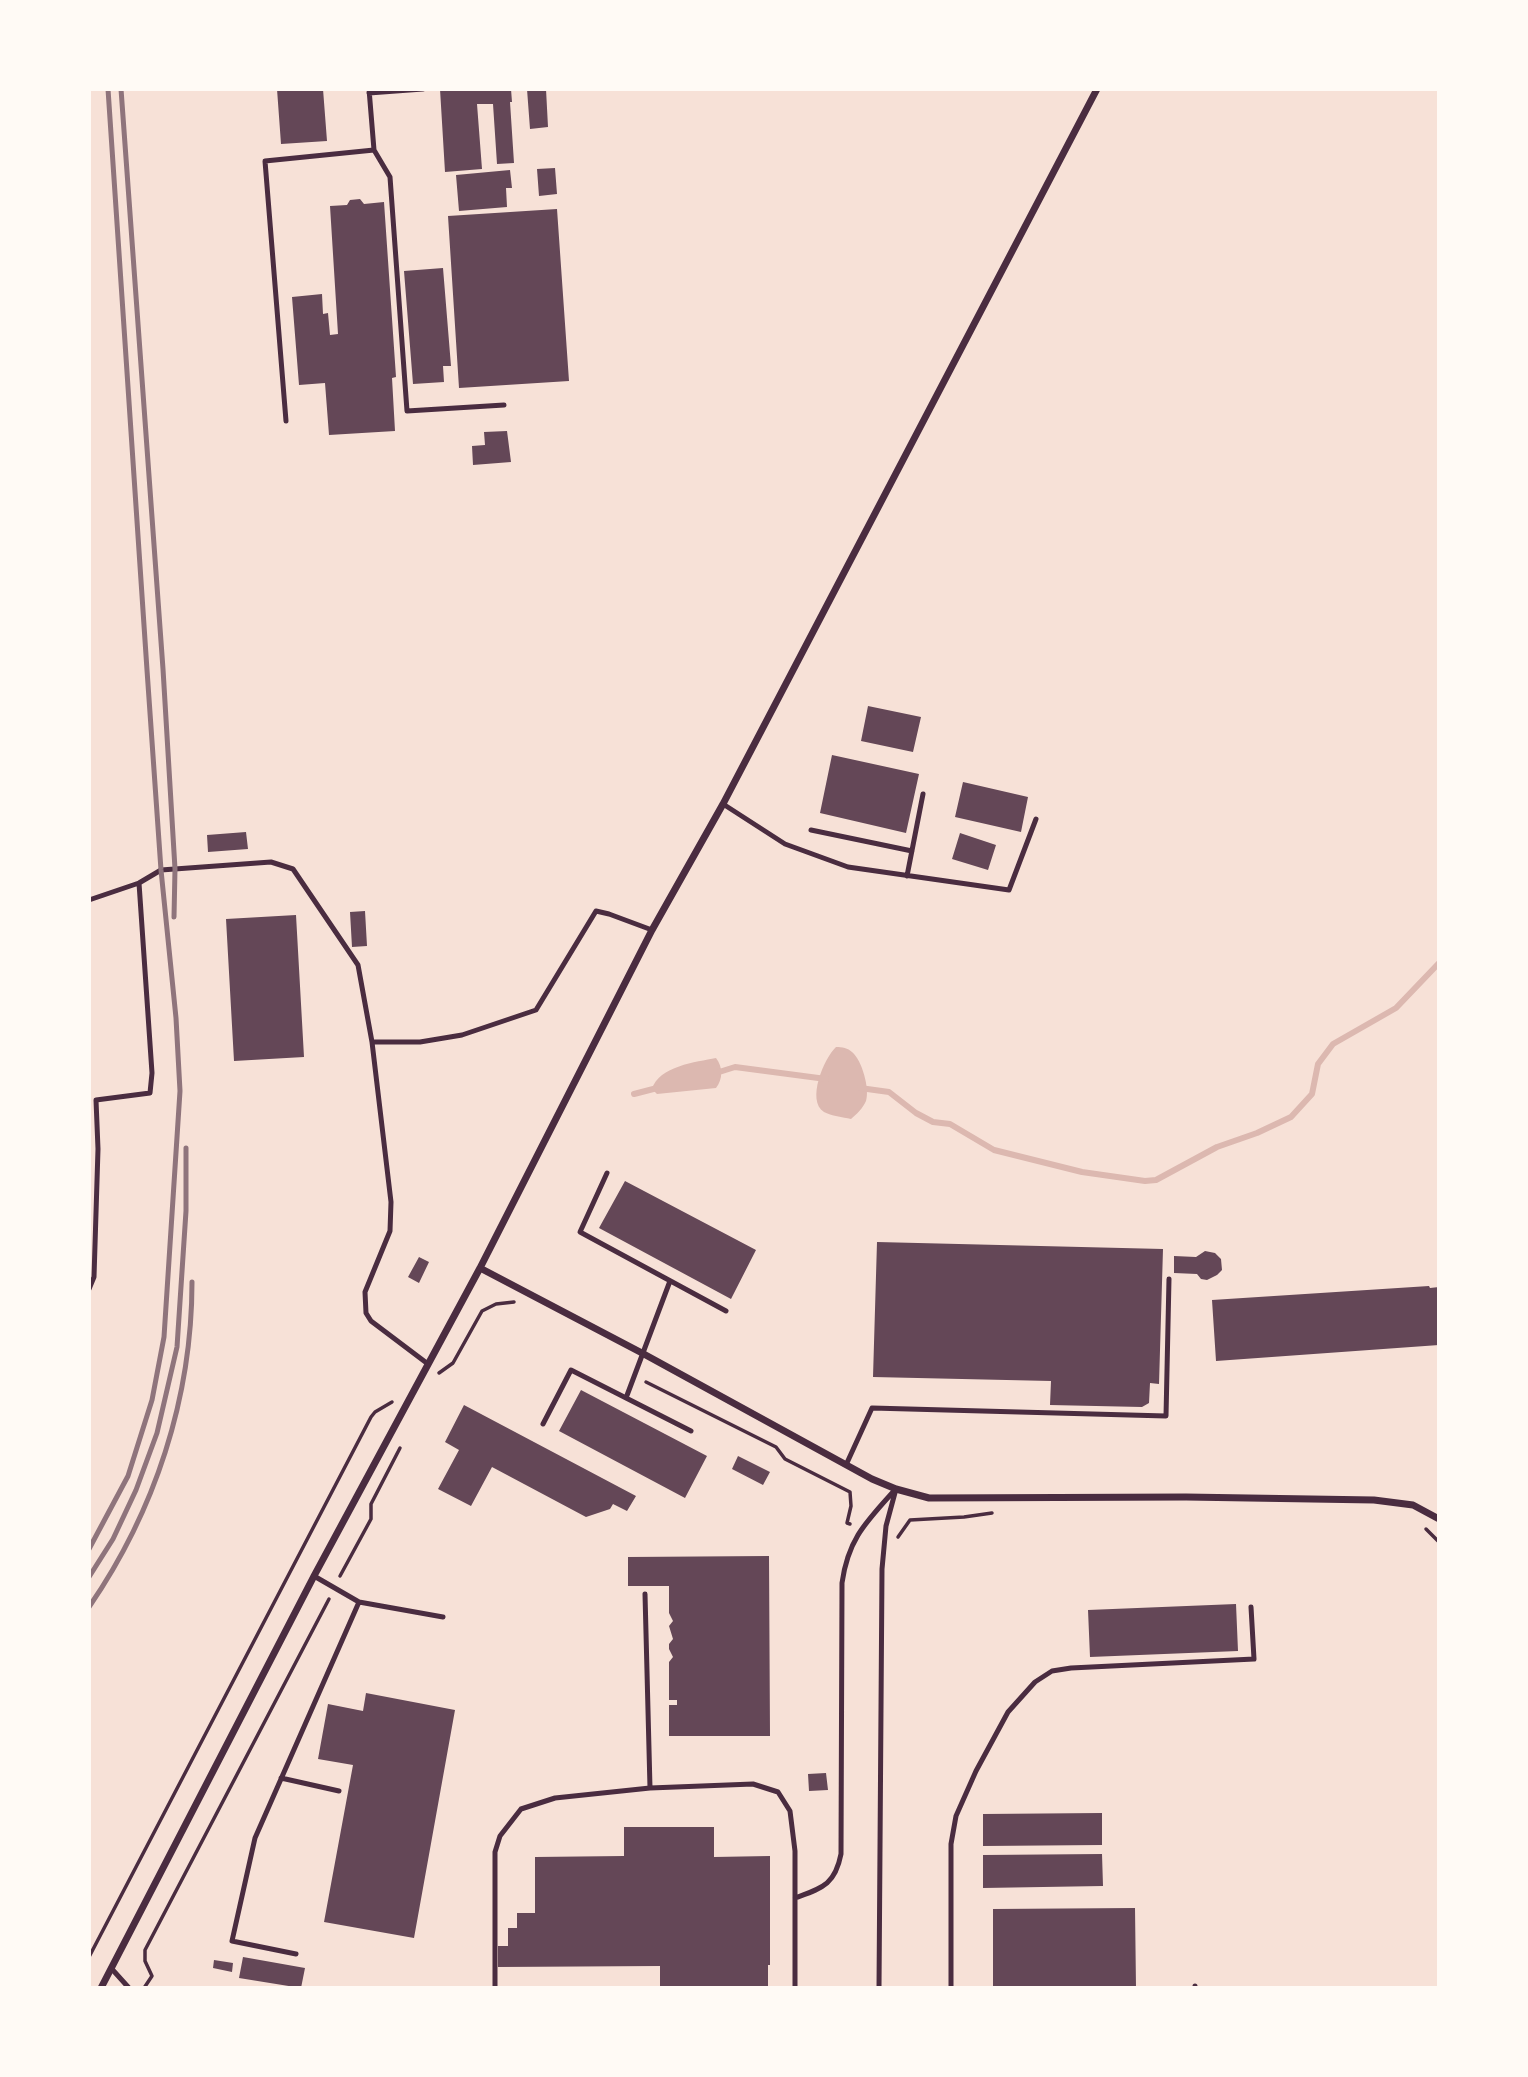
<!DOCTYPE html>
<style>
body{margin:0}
#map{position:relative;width:1528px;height:2077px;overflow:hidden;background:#f7e1d7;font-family:"Asap Condensed",sans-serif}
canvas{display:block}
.frame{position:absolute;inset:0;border:91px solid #fffaf5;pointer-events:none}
</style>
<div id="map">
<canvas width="1528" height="2077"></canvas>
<div class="frame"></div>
</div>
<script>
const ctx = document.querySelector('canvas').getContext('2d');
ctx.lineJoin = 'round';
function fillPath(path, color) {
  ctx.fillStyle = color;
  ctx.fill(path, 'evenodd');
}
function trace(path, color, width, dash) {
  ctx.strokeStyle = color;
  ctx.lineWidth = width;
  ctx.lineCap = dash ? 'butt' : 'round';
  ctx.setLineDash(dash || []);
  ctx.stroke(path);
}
const water = new Path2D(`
 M836,1047C842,1047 848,1048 852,1052C862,1060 870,1089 866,1101C863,1108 857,1114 851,1119C843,1117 831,1116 824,1112C806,1101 824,1058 836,1047Z
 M716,1058C723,1067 723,1079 716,1088L657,1094L652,1089C659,1066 696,1062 716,1058Z`);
const stream = new Path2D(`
 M716,1073L735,1067L826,1079
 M860,1088L889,1092L916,1113L933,1122L950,1124L994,1150L1082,1172L1145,1181L1156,1180L1217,1147L1257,1133L1291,1117L1312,1094L1318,1064L1333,1044L1396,1008L1439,963
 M634,1094L661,1087`);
const building = new Path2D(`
 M277,89H323L327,141L281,144Z
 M440,89H511L512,102H510L514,163L497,164L493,104H477L482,169L445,172Z
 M527,89H546L548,127L530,129Z
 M555,168L557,194L539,196L537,169Z
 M510,170L512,188H506L507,207L459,211L456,175Z
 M360,199L364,204L384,202L396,377L392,378L395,431L329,435L325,383L299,385L292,297L322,294L323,314L328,313L330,335L338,334L330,206L347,205L350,200Z
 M557,209L569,381L459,388L448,216Z
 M443,268L451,366H443L444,382L413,384L404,271Z
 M507,431L511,462L473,465L472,446L485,445L484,432Z
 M868,706L921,717L913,752L861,741Z
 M832,755L919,774L906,833L820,813Z
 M963,782L1028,797L1021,832L955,817Z
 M246,832L248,849L208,852L207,835Z
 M960,833L996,845L988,870L952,859Z
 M365,911L367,946L352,947L350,912Z
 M296,915L304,1057L234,1061L226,919Z
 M625,1181L756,1250L731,1299L599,1228Z
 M877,1242L1163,1249L1159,1384L1150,1383L1149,1403L1142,1407L1050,1405L1051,1381L873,1377Z
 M1205,1251L1215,1253L1221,1259L1222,1270L1217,1275L1207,1280L1201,1279L1197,1274L1174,1273V1256L1196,1257Z
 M419,1257L429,1262L419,1283L408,1277Z
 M1429,1286L1430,1288L1439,1287V1345L1216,1361L1212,1300Z
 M581,1390L707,1456L685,1498L559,1431Z
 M464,1405L636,1496L627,1511L613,1504L610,1509L586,1517L492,1467L471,1506L438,1489L459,1450L445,1442Z
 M738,1456L770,1472L763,1485L732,1469Z
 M769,1556L770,1736H669V1705H677V1700H669V1662L673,1657L669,1649V1644L673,1639L669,1626L673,1621L669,1613V1586H628V1557Z
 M1236,1604L1238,1651L1090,1657L1088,1610Z
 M366,1693L455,1710L414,1938L324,1922L353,1765L318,1759L328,1704L363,1711Z
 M826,1773L828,1790L809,1791L808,1774Z
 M1102,1813V1845L983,1846V1814Z
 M624,1827H714V1857L770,1856V1965H768V1988H660V1966L498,1967V1946H508V1928H517V1913H535V1857L624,1856Z
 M1102,1854L1103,1886L983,1888V1855Z
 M1135,1908L1136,1988H993V1909Z
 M243,1957L305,1968L301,1988L239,1978Z
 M214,1960L233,1963L232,1972L213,1968Z`);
const path = new Path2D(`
 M439,1373L453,1363L482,1311L496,1304L514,1302
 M646,1382L776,1447L785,1459L850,1492L851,1506L847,1523L850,1524
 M1426,1529L1439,1542
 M898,1537L910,1520L964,1517L992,1513
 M340,1576L371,1519V1504L400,1448
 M89,1957L371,1417L375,1412L392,1402
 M144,1988L152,1976L145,1961V1950L329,1599`);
const service = new Path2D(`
 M369,89L374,150L390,177L407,411L504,405
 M369,93L423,89
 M286,421L265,161L374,150
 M723,804L785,844L848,867L1009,890L1036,819
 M811,830L912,851
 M907,876L923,794
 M89,900L139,883L161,870L271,862L293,869L358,965L372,1042L391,1202L390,1231L365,1292L366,1313L371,1321L428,1364
 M372,1042H420L462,1035L536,1010L596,911L609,914L652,930
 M607,1173L580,1232L726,1311
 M89,1289L94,1277L98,1149L96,1100L150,1093L152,1073L139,883
 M626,1398L670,1281
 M543,1424L571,1370L691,1431
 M846,1465L872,1408L1166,1416L1169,1279
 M645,1594L650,1788
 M359,1602L443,1617
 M281,1778L339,1791
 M795,1898C822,1888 835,1885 841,1854L842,1583C848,1540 865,1523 893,1492
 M296,1954L232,1941L255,1838L359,1602L314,1576
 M111,1968L129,1988
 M1195,1986V1988
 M495,1988V1852L500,1836L521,1809L555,1798L650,1788L753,1784L778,1792L790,1811L795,1851V1988
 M879,1988L882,1569L886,1526L896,1489
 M951,1988V1844L956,1816L976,1771L1008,1712L1035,1682L1052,1671L1071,1668L1254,1659L1251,1607`);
const minor = new Path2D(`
 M480,1268L642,1353L872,1479L896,1489L929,1498L1186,1497L1374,1500L1413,1505L1439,1519
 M101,1988L314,1576L480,1268L652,930L723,804L1097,89`);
const rail = new Path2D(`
 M121,89L163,669L175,869L174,917
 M89,1549L128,1476L152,1400L164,1337L180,1091L176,1018L161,870L147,670L108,89
 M89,1577L113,1539L136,1490L157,1433L177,1347L186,1211V1148
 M89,1607C155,1511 192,1398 192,1282`);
fillPath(water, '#dcb8b0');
trace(stream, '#dcb8b0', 6);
fillPath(building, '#644757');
trace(path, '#4a2c40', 3.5);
trace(service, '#4a2c40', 5);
trace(minor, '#4a2c40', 7);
trace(rail, '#8f747c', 5);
</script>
